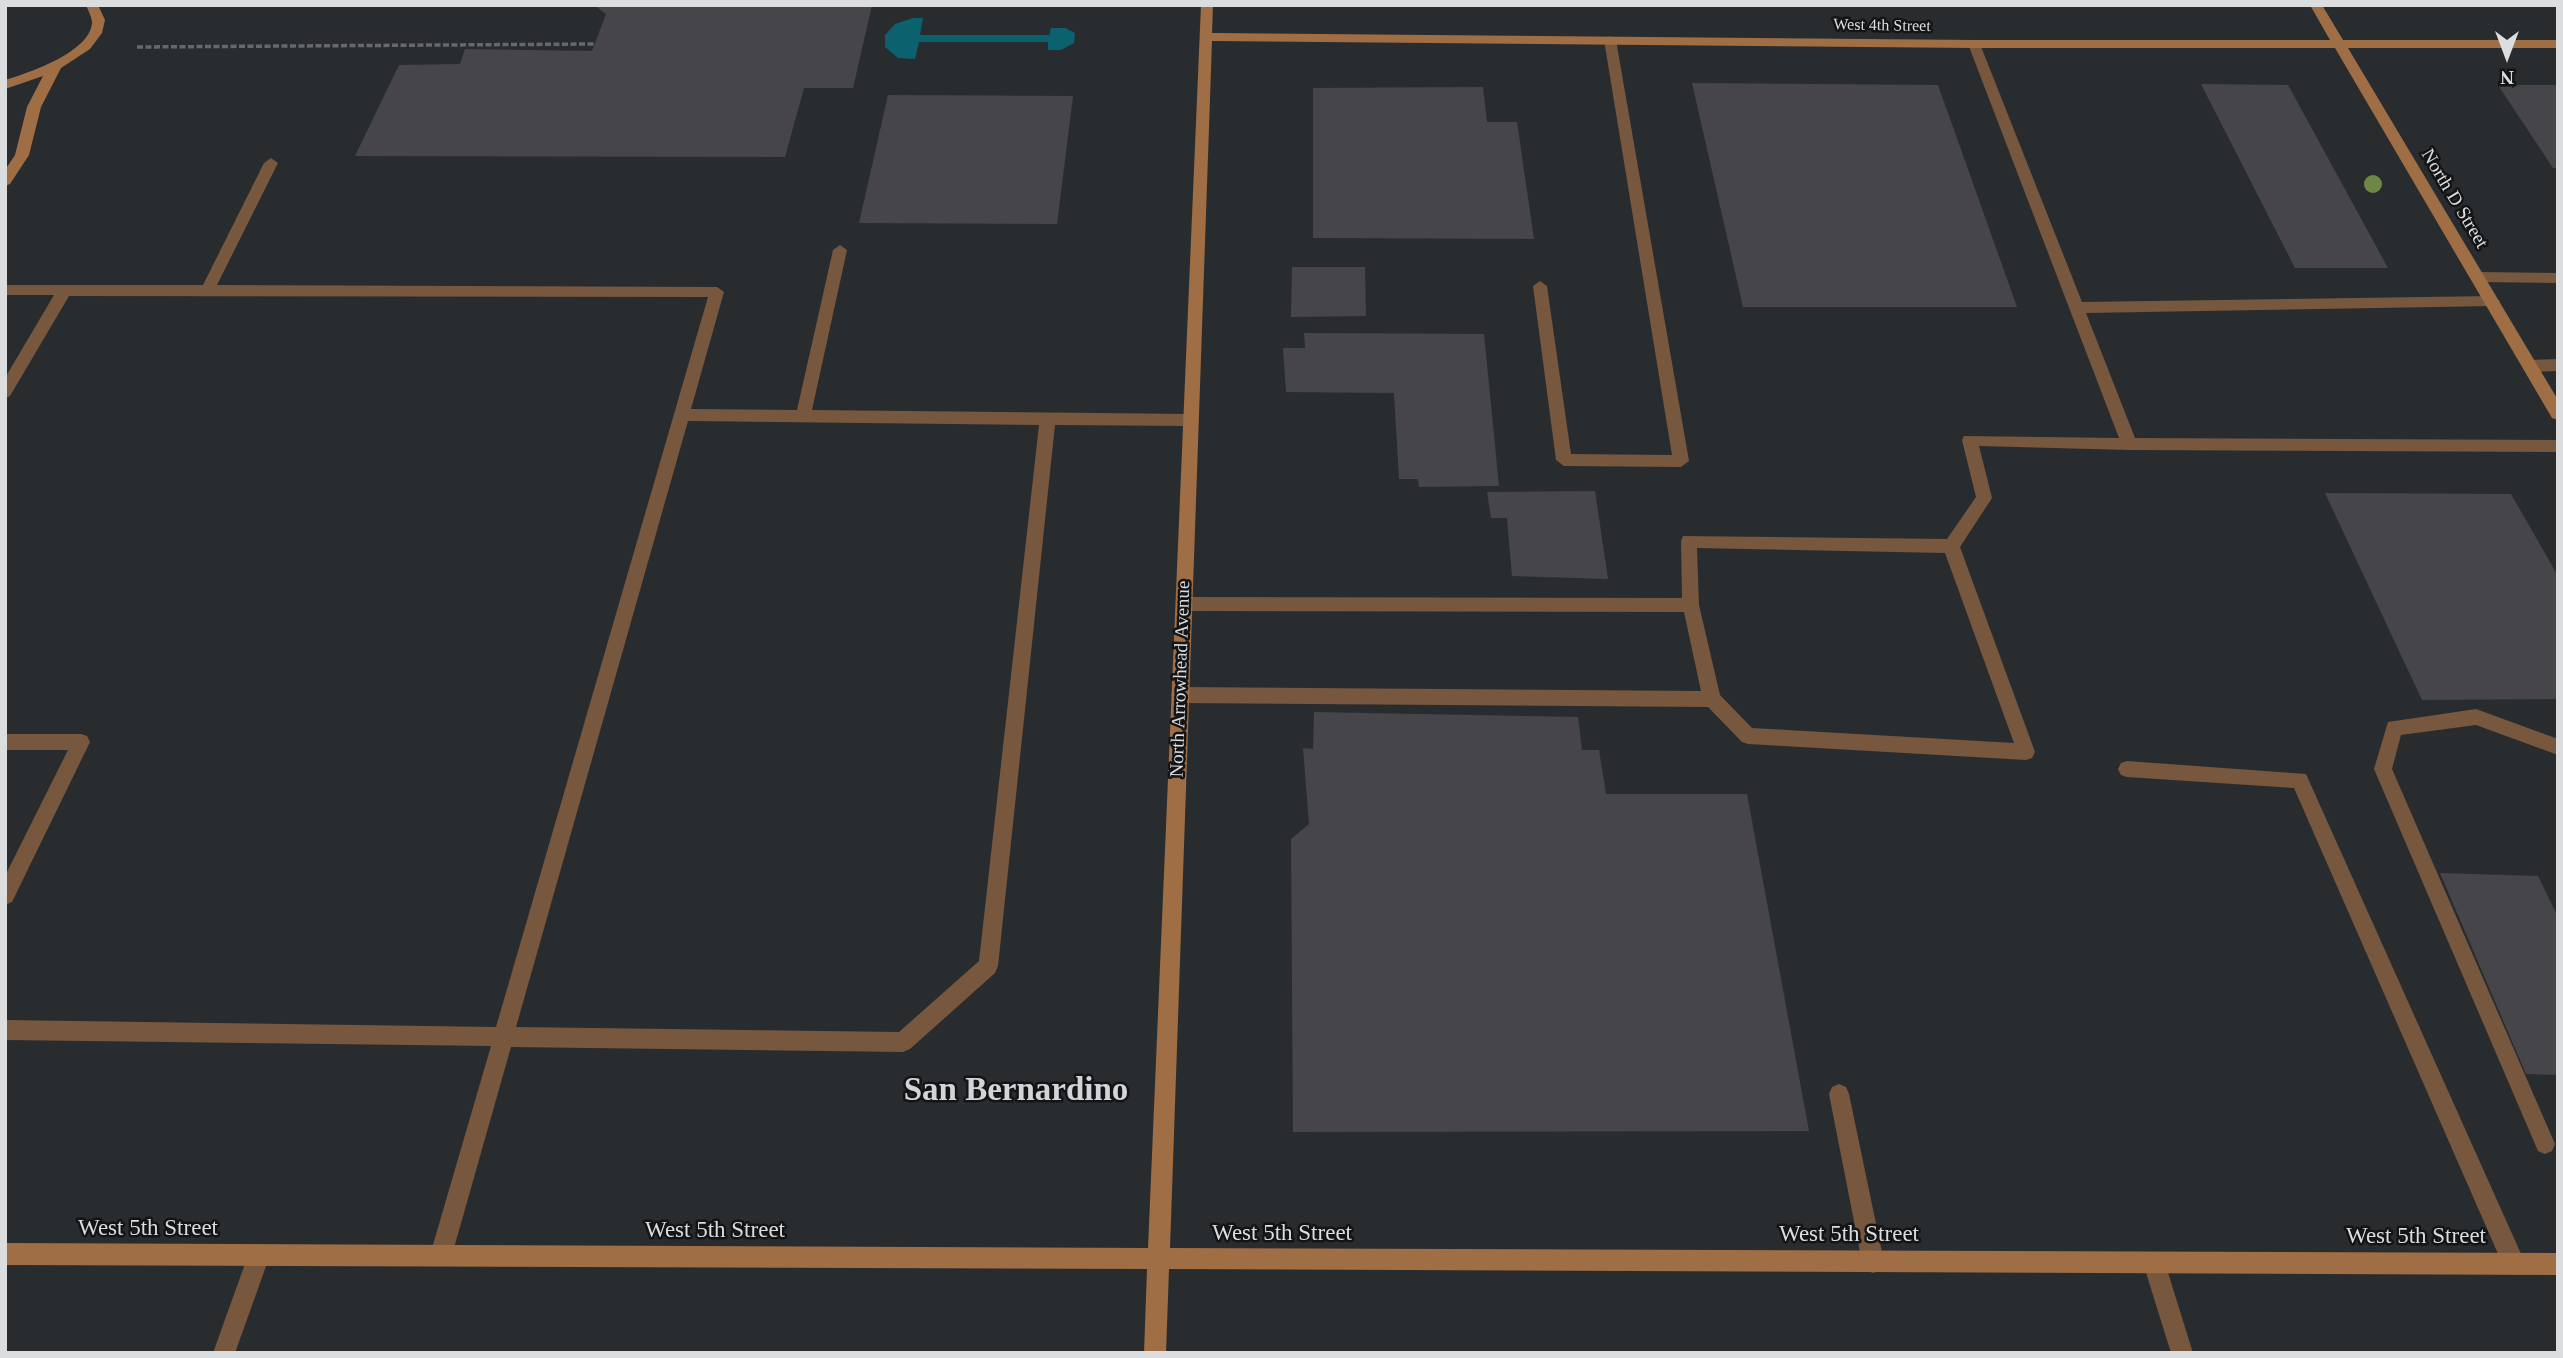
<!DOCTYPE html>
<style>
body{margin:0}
#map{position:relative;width:2563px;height:1358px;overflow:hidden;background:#292c2f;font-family:"Times New Roman",serif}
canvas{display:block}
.frame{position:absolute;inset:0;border:7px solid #dbdddf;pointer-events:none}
.north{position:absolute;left:2472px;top:21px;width:70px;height:70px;-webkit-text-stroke:5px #131415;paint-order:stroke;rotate:180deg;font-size:19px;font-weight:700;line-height:28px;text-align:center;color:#dbdddf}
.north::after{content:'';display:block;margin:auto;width:24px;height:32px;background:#dbdddf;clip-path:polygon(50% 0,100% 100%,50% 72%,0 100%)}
</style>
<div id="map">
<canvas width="2563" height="1358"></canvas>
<div class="frame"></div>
<div class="north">N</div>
</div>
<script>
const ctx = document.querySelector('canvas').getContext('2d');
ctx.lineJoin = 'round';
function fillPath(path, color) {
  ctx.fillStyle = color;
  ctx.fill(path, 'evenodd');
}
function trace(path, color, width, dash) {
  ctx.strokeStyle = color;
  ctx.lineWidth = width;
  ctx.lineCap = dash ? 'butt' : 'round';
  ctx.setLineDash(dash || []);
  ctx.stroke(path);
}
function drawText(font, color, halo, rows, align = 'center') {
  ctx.font = font + ' "Times New Roman",serif';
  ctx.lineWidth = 5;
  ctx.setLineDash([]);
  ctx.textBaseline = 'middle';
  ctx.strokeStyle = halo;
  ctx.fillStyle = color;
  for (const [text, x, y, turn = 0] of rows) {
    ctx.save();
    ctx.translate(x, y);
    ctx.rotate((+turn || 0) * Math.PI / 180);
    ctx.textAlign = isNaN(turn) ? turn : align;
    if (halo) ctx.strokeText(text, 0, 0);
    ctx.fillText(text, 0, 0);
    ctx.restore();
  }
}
const water = new Path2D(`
 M913,18H923L920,35H1049L1051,28H1065L1075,33L1074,43L1061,50H1048V42H919L915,59L898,58L885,47V35L895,24Z`);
const building = new Path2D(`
 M594,5H872L853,88H804L785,157L355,156L399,65L460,64L465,49L592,51L606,14Z
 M1692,83L1938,85L2017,307H1743Z
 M2201,84L2288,85L2388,268H2295Z
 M2498,85H2558V168H2553Z
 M1483,87L1487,122H1517L1534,239L1313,238V88Z
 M888,95L1073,96L1057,224L859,223Z
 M1292,267H1365L1366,316L1291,317Z
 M1304,333L1484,334L1499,486L1419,487L1418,479H1399L1394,393L1286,392L1283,348H1305Z
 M1595,491L1608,579L1512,576L1507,518H1491L1487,492Z
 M2325,493L2511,494L2558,576V699L2422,700Z
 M1314,712L1578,717L1582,750H1599L1606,794H1747L1809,1131L1293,1132L1291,839L1309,824L1303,748L1313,749Z
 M2440,873L2538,876L2558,917V1075L2526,1074Z`);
const path = new Path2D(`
 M137,47L595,44`);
const lane = new Path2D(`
 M1610,36L1616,40L1689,461L1681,467L1564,466L1556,460L1533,286L1540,281L1547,286L1571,454L1672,455L1604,40Z
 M1974,40L1980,44L2082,302L2493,296L2500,301L2493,306L2086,313L2135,438L2558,440V452L2129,450L1979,446L1992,498L1960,547L2035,752L2032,758L2026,760L1748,744L1742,742L1708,707L1180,703L1174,700L1171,695L1174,690L1180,687L1701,691L1684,612L1184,611L1178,609L1176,604L1178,599L1184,597L1682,598L1681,541L1683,536L1947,539L1976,497L1962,440L1964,436L2119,438L1968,44ZM1697,548L1945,553L2014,743L1752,728L1720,695L1699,605Z
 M271,158L278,163L217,285L717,287L724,292L691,409L797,410L833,250L840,245L847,250L812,410L1191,414L1199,420L1191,426L1055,425L998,966L995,973L910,1049L903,1052L511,1047L452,1255L449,1263L441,1266L433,1263L430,1255L491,1046L5,1040V1020L496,1027L708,297L69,296L10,396L5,398V378L54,295H5V285H203L264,163ZM688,421L1039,425L979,961L899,1032L516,1027Z
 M2479,272L2558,273V283L2479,282L2472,277Z
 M2558,359V371L2530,372L2522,366L2530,360Z
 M2476,709L2558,739V755L2476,725L2401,735L2392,769L2555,1144L2552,1151L2545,1154L2538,1151L2374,769L2388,722Z
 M5,734H81L87,736L90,742L12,902L5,905V876L68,750H5Z
 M2127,761L2306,774L2522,1256L2525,1264L2522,1272L2514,1275L2506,1272L2294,788L2127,777L2121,775L2118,769L2121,763Z
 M1839,1084L1846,1087L1849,1094L1884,1262L1881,1270L1873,1273L1865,1270L1862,1262L1829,1094L1832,1087Z
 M259,1244L267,1247L270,1255L235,1353H213L251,1247Z`);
const street = new Path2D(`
 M2154,1252L2162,1255L2165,1263L2193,1353H2171L2143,1263L2146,1255Z`);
const secondary = new Path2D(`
 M86,5H98L105,20L102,33L90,49L61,68L41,107L29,155L10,184L5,186V170L15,155L27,107L43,76L5,89V80C29,73 93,51 92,21C91,16 88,10 86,5Z
 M1201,5H1213L1212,33L1974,40H2330L2310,5H2322L2343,40H2558V48H2348L2558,400V420L2552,418L2335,48H1974L1212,41L1170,1248L2558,1253V1275L1169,1269L1166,1353H1144L1147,1269L5,1265V1243L1148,1248Z`);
const trees = [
 [2373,184]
];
const farStreetnames = [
 ["West 4th Street",1882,26,1]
];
const streetNames = [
 ["North D Street",2454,199,59],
 ["North Arrowhead Avenue",1181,679,-88]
];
const nearStreetnames = [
 ["West 5th Street",148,1229],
 ["West 5th Street",715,1231],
 ["West 5th Street",1282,1234],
 ["West 5th Street",1849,1235],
 ["West 5th Street",2416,1237]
];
const townNames = [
 ["San Bernardino",1016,1091]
];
fillPath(water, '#0b616e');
fillPath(building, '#46464a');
trace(path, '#66686b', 3.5, [6, 2.5]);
fillPath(lane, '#77573d');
fillPath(street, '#77573d');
fillPath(secondary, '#a06e44');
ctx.fillStyle = '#6e8747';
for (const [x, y] of trees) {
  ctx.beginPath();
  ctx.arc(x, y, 9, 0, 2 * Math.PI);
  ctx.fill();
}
drawText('16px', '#dbdddf', '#131415', farStreetnames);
drawText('19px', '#dbdddf', '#131415', streetNames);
drawText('23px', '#dbdddf', '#131415', nearStreetnames);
drawText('bold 33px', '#d1d4d8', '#131415', townNames);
</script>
